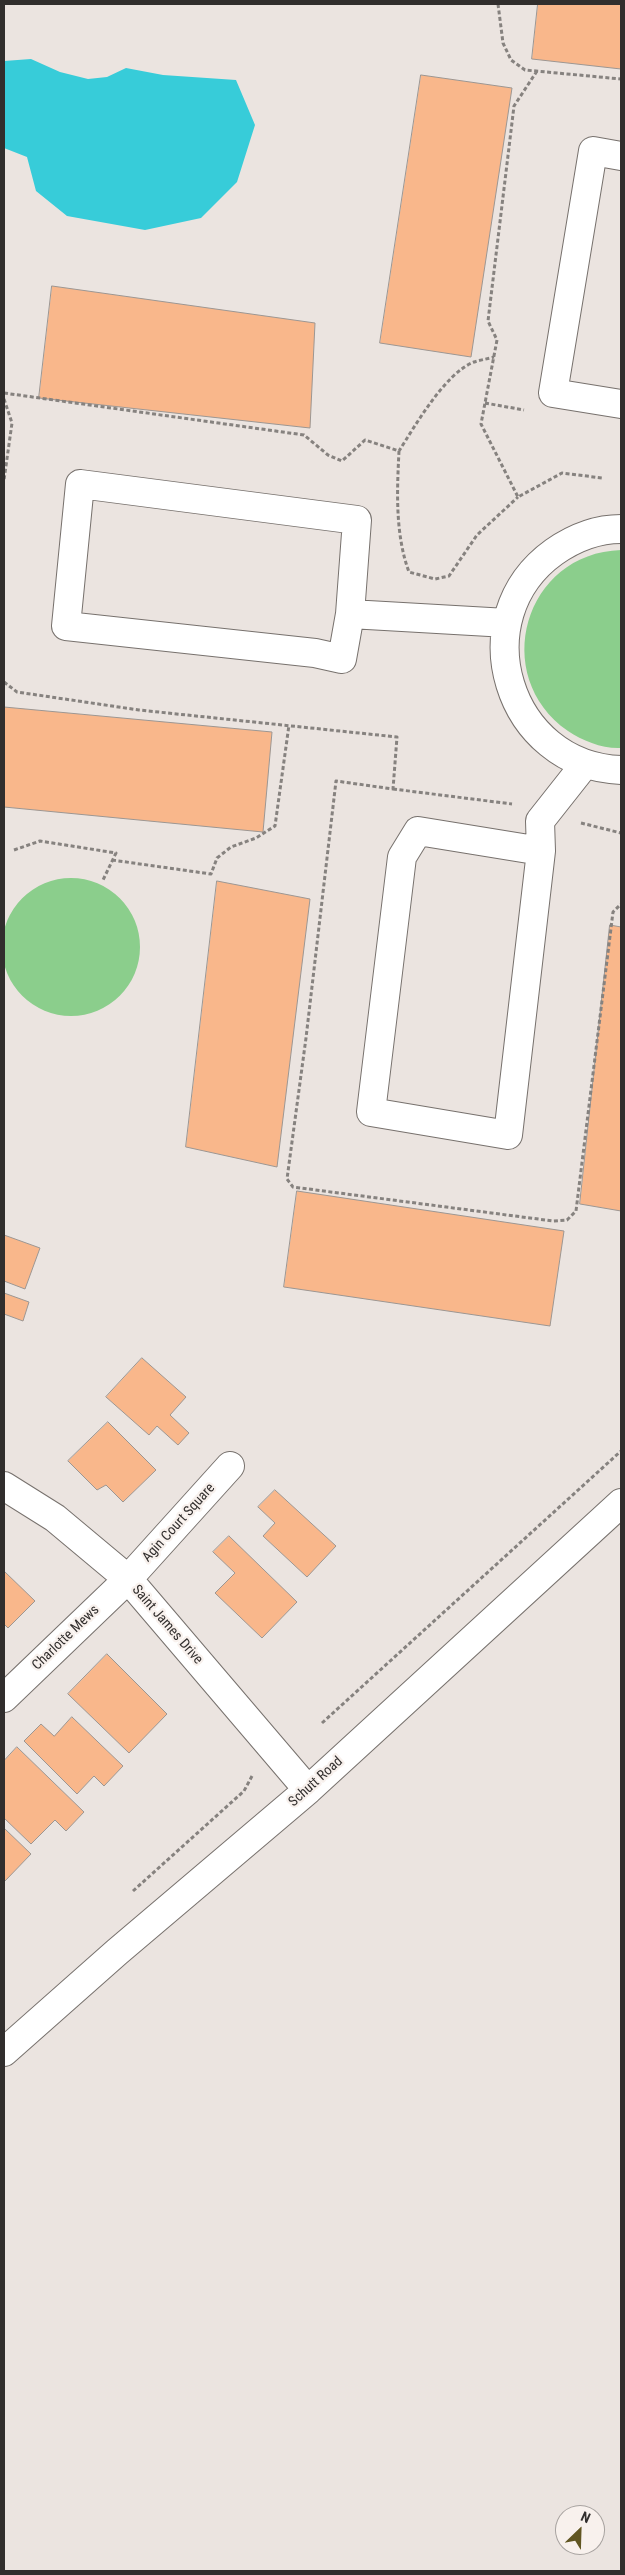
<!DOCTYPE html>
<style>
body{margin:0}
#map{position:relative;width:625px;height:2575px;overflow:hidden;background:#ebe4e0;font-family:"Roboto Condensed",sans-serif}
canvas{display:block}
.frame{position:absolute;inset:0;border:5px solid #312e2d;pointer-events:none}
.north{position:absolute;left:555px;top:2505px;width:50px;height:50px;box-sizing:border-box;background:#f8f1ed;border:1px solid #a8a3a0;border-radius:50%;rotate:24deg;font-size:14px;font-weight:700;line-height:20px;text-align:center;color:#312e2d}
.north::after{content:'';display:block;margin:auto;width:18px;height:22px;background:#615622;clip-path:polygon(50% 0,100% 100%,50% 72%,0 100%)}
</style>
<div id="map">
<canvas width="625" height="2575"></canvas>
<div class="frame"></div>
<div class="north">N</div>
</div>
<script>
const ctx = document.querySelector('canvas').getContext('2d');
ctx.lineJoin = 'round';
function fillPath(path, color) {
  ctx.fillStyle = color;
  ctx.fill(path, 'evenodd');
}
function trace(path, color, width, dash) {
  ctx.strokeStyle = color;
  ctx.lineWidth = width;
  ctx.lineCap = dash ? 'butt' : 'round';
  ctx.setLineDash(dash || []);
  ctx.stroke(path);
}
function drawText(font, color, halo, rows, align = 'center') {
  ctx.font = font + ' "Roboto Condensed",sans-serif';
  ctx.lineWidth = 4.5;
  ctx.setLineDash([]);
  ctx.textBaseline = 'middle';
  ctx.strokeStyle = halo;
  ctx.fillStyle = color;
  for (const [text, x, y, turn = 0] of rows) {
    ctx.save();
    ctx.translate(x, y);
    ctx.rotate((+turn || 0) * Math.PI / 180);
    ctx.textAlign = isNaN(turn) ? turn : align;
    if (halo) ctx.strokeText(text, 0, 0);
    ctx.fillText(text, 0, 0);
    ctx.restore();
  }
}
const green = new Path2D(`
 M621,550V748C603,749 583,741 568,731C489,676 524,553 621,550Z
 M2 947a69 69 0 1 1 138 0a69 69 0 1 1-138 0Z`);
const water = new Path2D(`
 M31,59L60,72L88,79L107,77L126,68L163,75L236,80L255,125L237,182L201,218L145,230L67,216L36,191L27,157L4,148V61Z`);
const building = new Path2D(`
 M538,4H621V69L532,59Z
 M421,75L512,88L471,357L380,343Z
 M52,286L315,323L310,428L39,398Z
 M4,707L272,732L263,832L4,807Z
 M217,881L310,899L277,1167L186,1147Z
 M610,925L621,927V1211L580,1204Z
 M297,1191L564,1231L550,1326L284,1287Z
 M4,1235L40,1248L25,1289L4,1281Z
 M4,1293L29,1302L23,1321L4,1314Z
 M142,1358L186,1397L170,1415L189,1433L178,1445L157,1426L149,1435L106,1397Z
 M108,1422L156,1470L123,1502L106,1485L97,1490L68,1461Z
 M275,1490L336,1546L307,1577L263,1536L275,1523L258,1507Z
 M229,1536L297,1602L262,1638L215,1593L235,1573L213,1552Z
 M4,1571L35,1601L8,1628L4,1624Z
 M107,1654L167,1714L129,1753L68,1694Z
 M72,1717L123,1766L104,1786L94,1776L77,1794L24,1741L41,1724L54,1736Z
 M17,1747L84,1812L66,1831L55,1820L31,1844L4,1818V1761Z
 M4,1828L31,1854L5,1881L4,1880Z`);
const path = new Path2D(`
 M498,4L503,43L511,60L525,70L621,79
 M537,71L514,106L488,321L497,340L481,424L518,497L562,473L602,478
 M4,393L304,435L328,455L342,461L365,440L399,451C415,426 445,373 474,362C480,360 487,359 494,357
 M4,399L12,423L4,480
 M485,403L524,410
 M399,451C397,491 395,534 409,572L435,579L449,576L477,535L518,497
 M4,682L17,692L139,710L397,737L393,789L336,781L306,1038L287,1179L293,1187L553,1221L567,1220L576,1211L613,912L621,904
 M393,789L512,804
 M581,823L621,833
 M14,850L40,841L116,853L103,880
 M112,860L211,874L217,858L231,847L256,838L275,826L289,725
 M322,1723L621,1451
 M133,1891L244,1791L252,1776`);
const minor = new Path2D(`
 M621,156L593,151L553,393L621,404
 M621,529C597,529 574,538 554,552C462,618 507,766 621,770
 M350,614L342,659L315,653L66,626L80,484L357,520L350,614L507,623
 M541,851L418,831L402,857L371,1112L508,1135L541,851L540,821L585,764
 M4,1486L55,1518L128,1579L308,1790
 M4,1698L128,1579L230,1466
 M4,2052L117,1952L308,1790L621,1503`);
const streetNames = [
 ["Agin Court Square",179,1523,-48],
 ["Saint James Drive",167,1625,49],
 ["Charlotte Mews",66,1638,-44],
 ["Schutt Road",316,1782,-42]
];
fillPath(green, '#8bce8c');
fillPath(water, '#37ccd9');
fillPath(building, '#f9b78b');
trace(building, '#9c9692', 1);
trace(minor, '#77716d', 30);
trace(path, '#86827f', 3, [4, 2.5]);
trace(minor, '#fff', 28);
drawText('14px', '#312e2d', '#f8f1ed', streetNames);
</script>
